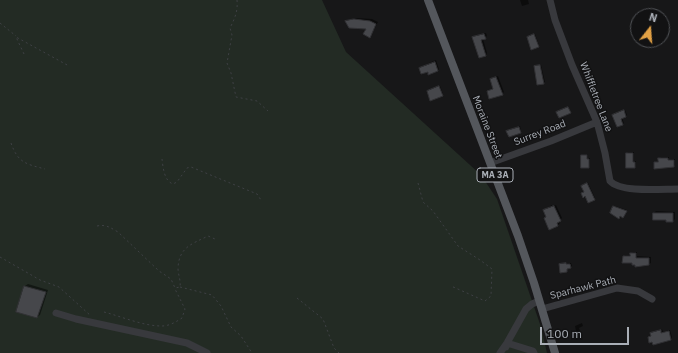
<!DOCTYPE html>
<style>
body{margin:0}
#map{position:relative;width:678px;height:353px;overflow:hidden;background:#171718;font-family:"IBM Plex Sans",sans-serif}
canvas{display:block}
.north{position:absolute;left:630px;top:8px;width:40px;height:40px;box-sizing:border-box;background:#121213;border:1px solid #4f5155;border-radius:50%;rotate:17deg;font-size:11px;font-weight:700;line-height:16px;text-align:center;color:#aaafb7}
.north::after{content:'';display:block;margin:auto;width:14px;height:18px;background:#e2a145;clip-path:polygon(50% 0,100% 100%,50% 72%,0 100%)}
.scale{position:absolute;left:540px;top:327px;width:89px;height:18px;box-sizing:border-box;border:2px solid #aaafb7;border-top:0;padding-left:5px;font-size:12px;line-height:14px;white-space:nowrap;color:#aaafb7;-webkit-text-stroke:3px #121213;paint-order:stroke}
</style>
<div id="map">
<canvas width="678" height="353"></canvas>
<div class="north">N</div>
<div class="scale">100 m</div>
</div>
<script>
const ctx = document.querySelector('canvas').getContext('2d');
ctx.lineJoin = 'round';
function fillPath(path, color) {
  ctx.fillStyle = color;
  ctx.fill(path, 'evenodd');
}
function trace(path, color, width, dash) {
  ctx.strokeStyle = color;
  ctx.lineWidth = width;
  ctx.lineCap = dash ? 'butt' : 'round';
  ctx.setLineDash(dash || []);
  ctx.stroke(path);
}
function drawText(font, color, halo, rows, align = 'center') {
  ctx.font = font + ' "IBM Plex Sans",sans-serif';
  ctx.lineWidth = 3;
  ctx.setLineDash([]);
  ctx.textBaseline = 'middle';
  ctx.strokeStyle = halo;
  ctx.fillStyle = color;
  for (const [text, x, y, turn = 0] of rows) {
    ctx.save();
    ctx.translate(x, y);
    ctx.rotate((+turn || 0) * Math.PI / 180);
    ctx.textAlign = isNaN(turn) ? turn : align;
    if (halo) ctx.strokeText(text, 0, 0);
    ctx.fillText(text, 0, 0);
    ctx.restore();
  }
}
const green = new Path2D(`
 M0,0H322L346,52L481,175L497,199L541,327L547,353H0Z`);
const shadow = new Path2D(`
 M520,0H528L529,4L522,6Z
 M356,18L372,19L378,22L371,35L367,28L347,21Z
 M486,33L487,36L483,39L487,53L486,55L473,38L475,36Z
 M535,34L539,45L538,46L529,36Z
 M436,60L439,69L437,71L420,69L429,63Z
 M541,65L545,82L538,84L536,66Z
 M498,76L504,92L502,94L488,91L494,88L491,79Z
 M440,86L443,94L442,95L429,90Z
 M625,110L627,115L622,118L624,123L618,126L615,114Z
 M520,126L521,131L520,132L508,131Z
 M628,152H634V161H636L635,167L627,154Z
 M583,155H588V158H590L589,167L582,156Z
 M661,157H669V159H675V165L673,166L655,163L659,161Z
 M588,183L595,198L594,199L585,192L582,186Z
 M552,205V207L556,205L562,218L559,221L560,223L558,225L549,228L544,210Z
 M615,206L627,210L624,216L614,207Z
 M656,211L675,212V219L673,221L667,219L654,213Z
 M633,252H637V256L651,257V263L649,264L633,262L624,257L625,255H631Z
 M561,263H571L572,266L567,268V271L560,264Z
 M28,284L48,290L40,315L37,317L17,311L25,286Z
 M582,323L583,326L579,328L582,337L576,340L573,332L576,331L575,326Z
 M662,329L663,332L670,330L672,337L671,339L649,338L652,335L651,334L653,332Z`);
const building = new Path2D(`
 M354,19L370,21L376,24L370,38L363,34L366,29L349,28L345,21Z
 M484,34L486,39L481,40L486,56L479,58L472,37Z
 M534,34L539,47L531,50L527,37Z
 M435,62L438,71L428,75V72L421,74L419,68Z
 M540,65L544,84L537,85L534,66Z
 M496,77L503,95L489,99L487,91L493,89L490,79Z
 M439,86L443,96L430,101L427,91Z
 M568,107L571,113L559,118L556,112Z
 M624,110L626,117L621,119L623,125L617,127L612,115Z
 M519,127L521,133L509,137L506,131Z
 M626,153H633V162H635V168H626Z
 M581,155H587V159H589V168H581Z
 M658,158H668V160H674V167L654,169V162H658Z
 M587,183L595,200L588,203L585,196L583,198L581,193L584,192L581,186Z
 M554,206L561,221L557,223L558,226L549,230L544,218L546,217L543,210Z
 M613,206L627,211L623,218L620,216L619,219L610,213Z
 M653,213H673V222H666V220H653Z
 M630,253H636V258H649V265L635,267V265H632V263H622L623,256H630Z
 M566,263V264H570L571,268L567,269V272L560,273L559,264Z
 M24,286L46,292L37,318L16,312Z
 M661,330V333L669,331L671,340L653,345L652,342L649,343L648,337L651,336L650,333Z`);
const path = new Path2D(`
 M237,0C238,11 235,18 230,28L232,35L227,63L231,73L236,97L257,101L268,111
 M0,23L16,36
 M24,54L16,37L69,66
 M11,143C18,163 26,164 45,169
 M162,159C163,167 164,181 173,184L177,182L187,168L191,167L257,194L261,200
 M418,183L423,202L433,211L458,246L480,260L492,269L491,296L485,301L451,286
 M97,226C106,224 111,228 118,232L159,271L171,279L175,288L180,287C181,280 178,275 178,268C179,247 192,244 208,236L215,239
 M0,257L40,280L59,287L91,316
 M180,287L212,295L221,306L231,327L241,336L252,353
 M297,298L323,319L334,348L339,353
 M104,312C123,317 143,326 162,326C169,326 176,322 182,318L185,309L175,289`);
const minor = new Path2D(`
 M550,0L555,20L572,65L597,122L605,153L610,181C621,193 661,189 678,189
 M490,163L551,141L597,122
 M542,309L617,288L638,291L652,299
 M56,313L76,319L187,343L207,353
 M506,347L507,343L533,351L534,353
 M500,353L507,343L526,309L532,304L539,301`);
const major = new Path2D(`
 M428,0L518,236L534,283L555,353`);
const shields = [
 [495,175,36]
];
const shieldNames = [
 ["MA 3A",495,175]
];
const streetNames = [
 ["Whiffletree Lane",596,97,69],
 ["Moraine Street",487,127,69],
 ["Surrey Road",540,133,-21],
 ["Sparhawk Path",583,288,-14]
];
fillPath(green, '#232b24');
fillPath(shadow, '#0007');
fillPath(building, '#46474b');
trace(building, '#313134', 1);
trace(path, '#3e4044', 1, [2, 3]);
trace(minor, '#38393d', 7);
trace(major, '#54575c', 8);
for (const [x, y, w] of shields) {
  const box = new Path2D();
  box.roundRect(x - w / 2, y - 7, w, 14, 3);
  ctx.fillStyle = '#121213';
  ctx.fill(box);
  trace(box, '#aaafb7', 1);
}
drawText('bold 9px', '#aaafb7', null, shieldNames);
drawText('10px', '#aaafb7', '#121213', streetNames);
</script>
